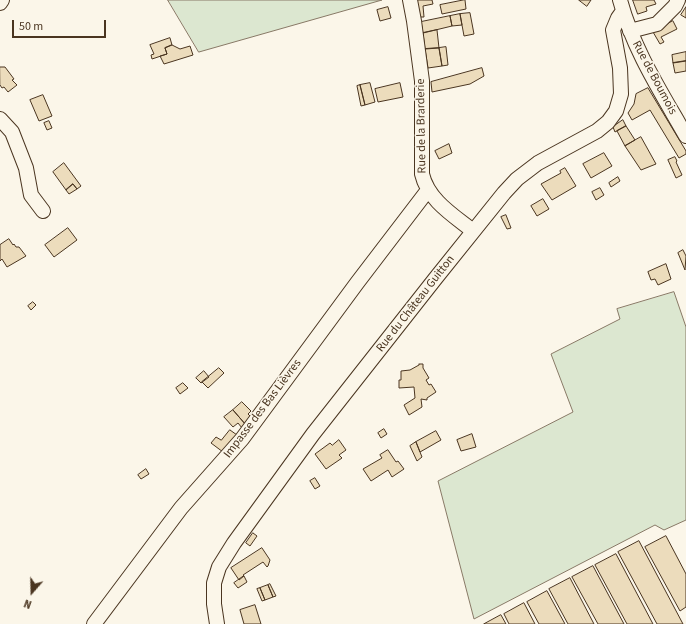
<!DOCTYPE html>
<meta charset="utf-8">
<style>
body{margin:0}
#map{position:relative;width:686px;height:624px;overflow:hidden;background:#fbf6e9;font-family:"Source Sans 3",sans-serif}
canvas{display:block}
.north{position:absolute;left:12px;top:572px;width:40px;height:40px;-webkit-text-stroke:3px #fbf6e9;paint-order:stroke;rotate:200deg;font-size:11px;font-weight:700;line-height:16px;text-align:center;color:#4a3520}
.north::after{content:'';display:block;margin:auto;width:14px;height:18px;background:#4a3520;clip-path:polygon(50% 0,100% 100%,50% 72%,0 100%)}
.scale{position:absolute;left:12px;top:20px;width:94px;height:18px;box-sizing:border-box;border:2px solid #4a3520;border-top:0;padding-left:5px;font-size:12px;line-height:14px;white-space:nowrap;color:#4a3520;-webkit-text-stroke:3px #fbf6e9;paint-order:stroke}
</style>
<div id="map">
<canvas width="686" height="624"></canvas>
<div class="north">N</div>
<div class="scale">50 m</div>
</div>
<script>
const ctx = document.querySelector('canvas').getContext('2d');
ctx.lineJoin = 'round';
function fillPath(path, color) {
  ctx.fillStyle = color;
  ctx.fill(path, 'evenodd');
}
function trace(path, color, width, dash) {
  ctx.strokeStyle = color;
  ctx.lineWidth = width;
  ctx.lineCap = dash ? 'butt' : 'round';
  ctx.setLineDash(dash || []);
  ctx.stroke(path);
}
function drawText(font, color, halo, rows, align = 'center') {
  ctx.font = font + ' "Source Sans 3",sans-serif';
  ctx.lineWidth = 3;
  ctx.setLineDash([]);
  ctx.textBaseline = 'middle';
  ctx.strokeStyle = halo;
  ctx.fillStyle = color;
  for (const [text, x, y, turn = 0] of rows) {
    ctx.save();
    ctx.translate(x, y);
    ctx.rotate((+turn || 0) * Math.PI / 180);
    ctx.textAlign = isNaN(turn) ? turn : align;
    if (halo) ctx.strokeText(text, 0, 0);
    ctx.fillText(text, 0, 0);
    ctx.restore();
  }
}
const green = new Path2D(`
 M168,0H382L199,52Z
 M674,292L686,327V520L664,530L655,525L474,619L438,481L573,412L551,354L620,319L617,309Z`);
const building = new Path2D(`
 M416,0H432L433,4L423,6L424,17H420Z
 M465,0L466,9L442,14L440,5Z
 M579,0H591L587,6Z
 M633,0H654L656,4L646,7L647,11L638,14Z
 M388,7L391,18L380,21L377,10Z
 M686,7V18L681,15Z
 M470,13L474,34L464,36L460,14Z
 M460,14L462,25L452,26L450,16Z
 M450,16L452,26L423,33L421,22Z
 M673,21L677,29L661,37L664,42L660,44L653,32Z
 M437,30L439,48L425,49L423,33Z
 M170,38L172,45L165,48L167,54L152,59L151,55L154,54L150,45Z
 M172,45L180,49L190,46L193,55L164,64L160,56L167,54L165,48Z
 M446,47L448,65L442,66L439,48Z
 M439,48L442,66L428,68L425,49Z
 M686,52V61L673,63L672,55Z
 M686,61V71L675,73L673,63Z
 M0,67H5L14,79L12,80L17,85L8,92L4,87L2,88L0,85Z
 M482,68L484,76L470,84L432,92L431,82Z
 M370,83L375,102L365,105L360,85Z
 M400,83L403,97L378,102L375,89Z
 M360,85L365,105L361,106L357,86Z
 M648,88L686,151V154L679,158L650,110L632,120L628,113L634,104L636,94Z
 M43,95L52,116L39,121L30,100Z
 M623,120L626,126L615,132L613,127Z
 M49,121L52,128L47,130L44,123Z
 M626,126L635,140L625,146L617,131Z
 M641,137L656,164L641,170L625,146Z
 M449,144L452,153L439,159L435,151Z
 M604,153L612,166L591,178L583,164Z
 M675,157L677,161L676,162L682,175L676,178L668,160Z
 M64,163L81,186L77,189L73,184L66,190L53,172Z
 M565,168L576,186L552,200L541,184L561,173L560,171Z
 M618,177L620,181L611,187L609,183Z
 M73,184L77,189L69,194L66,190Z
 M600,188L604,195L596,200L592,192Z
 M543,199L549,209L537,216L531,206Z
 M506,215L511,228L507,229L501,217Z
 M68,228L77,240L54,257L45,245Z
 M9,239L13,245L14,244L16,247H19L26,256L7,267L2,259L0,261V245Z
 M683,250L686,256L685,270L678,253Z
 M666,264L671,279L658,285L655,279L651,280L648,272Z
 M33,302L36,305L31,310L28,306Z
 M419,364H423V368L429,378L426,380L429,385L431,384L436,392L427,398V400L421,399L422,407L409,415L404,405L415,398L414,387L399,388V380H401V371L410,370L419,365Z
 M219,368L224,373L208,388L202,382Z
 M204,371L209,377L201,383L196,378Z
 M183,383L188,388L180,394L176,388Z
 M242,402L251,411L248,414L253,419L246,425L233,410Z
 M233,410L246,425L242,428L238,423L233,427L224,417Z
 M384,429L387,434L381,438L378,433Z
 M230,430L237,435L223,452L211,443L216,437L221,440Z
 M436,431L441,440L420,452L416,442Z
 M472,434L476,447L461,451L457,440Z
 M339,440L346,450L339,455L342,458L326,469L315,454L330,443L332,445Z
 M416,442L422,457L417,461L410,446Z
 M388,450L396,462L398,461L404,469L392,477L388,470L371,481L363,469L382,458L380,455Z
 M146,469L149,474L141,479L138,475Z
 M315,478L320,486L315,489L310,481Z
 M253,533L257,536L250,546L246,543Z
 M666,536L686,574V607L680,611L645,547Z
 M639,541L683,624H657L618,552Z
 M262,548L270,560L268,566L267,567L263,562L243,575L244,576L239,580L231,568Z
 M616,554L653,624H627L595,565Z
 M593,566L624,624H598L572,577Z
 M244,576L247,582L238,588L234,583Z
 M570,578L594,624H568L549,589Z
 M270,584L276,596L273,597L268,585Z
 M268,585L273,597L265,600L260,588Z
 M260,588L265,600L262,601L257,589Z
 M547,591L565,624H539L527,602Z
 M524,603L535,624H509L504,614Z
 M255,605L261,624H244L240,610Z
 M501,615L506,624H484Z`);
const minor = new Path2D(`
 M410,0L414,21L422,81V174C428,200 453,215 473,231
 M620,0C633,49 661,92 686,136
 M0,3L2,0
 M630,31L657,24L675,6L678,0
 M0,119L12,132L26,168L31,195L43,211
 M94,624L181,508L242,439L357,283L428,190
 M217,624L214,604V583L219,567L234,543L313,434L435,279L504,193L517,179L538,163L597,131L608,122L616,111L621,94L620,68L613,30L618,18L623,11`);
const streetNames = [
 ["Rue de Boumois",654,78,62],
 ["Rue de la Brarderie",422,126,-91],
 ["Rue du Château Guitton",416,304,-52],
 ["Impasse des Bas Lièvres",263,409,-53]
];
fillPath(green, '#dce7d0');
trace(green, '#887966', 1);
fillPath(building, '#ecdcbc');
trace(building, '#4a3520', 1);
trace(minor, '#4a3520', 16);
trace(minor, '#fbf6e9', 14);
drawText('12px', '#4a3520', '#fbf6e9', streetNames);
</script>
